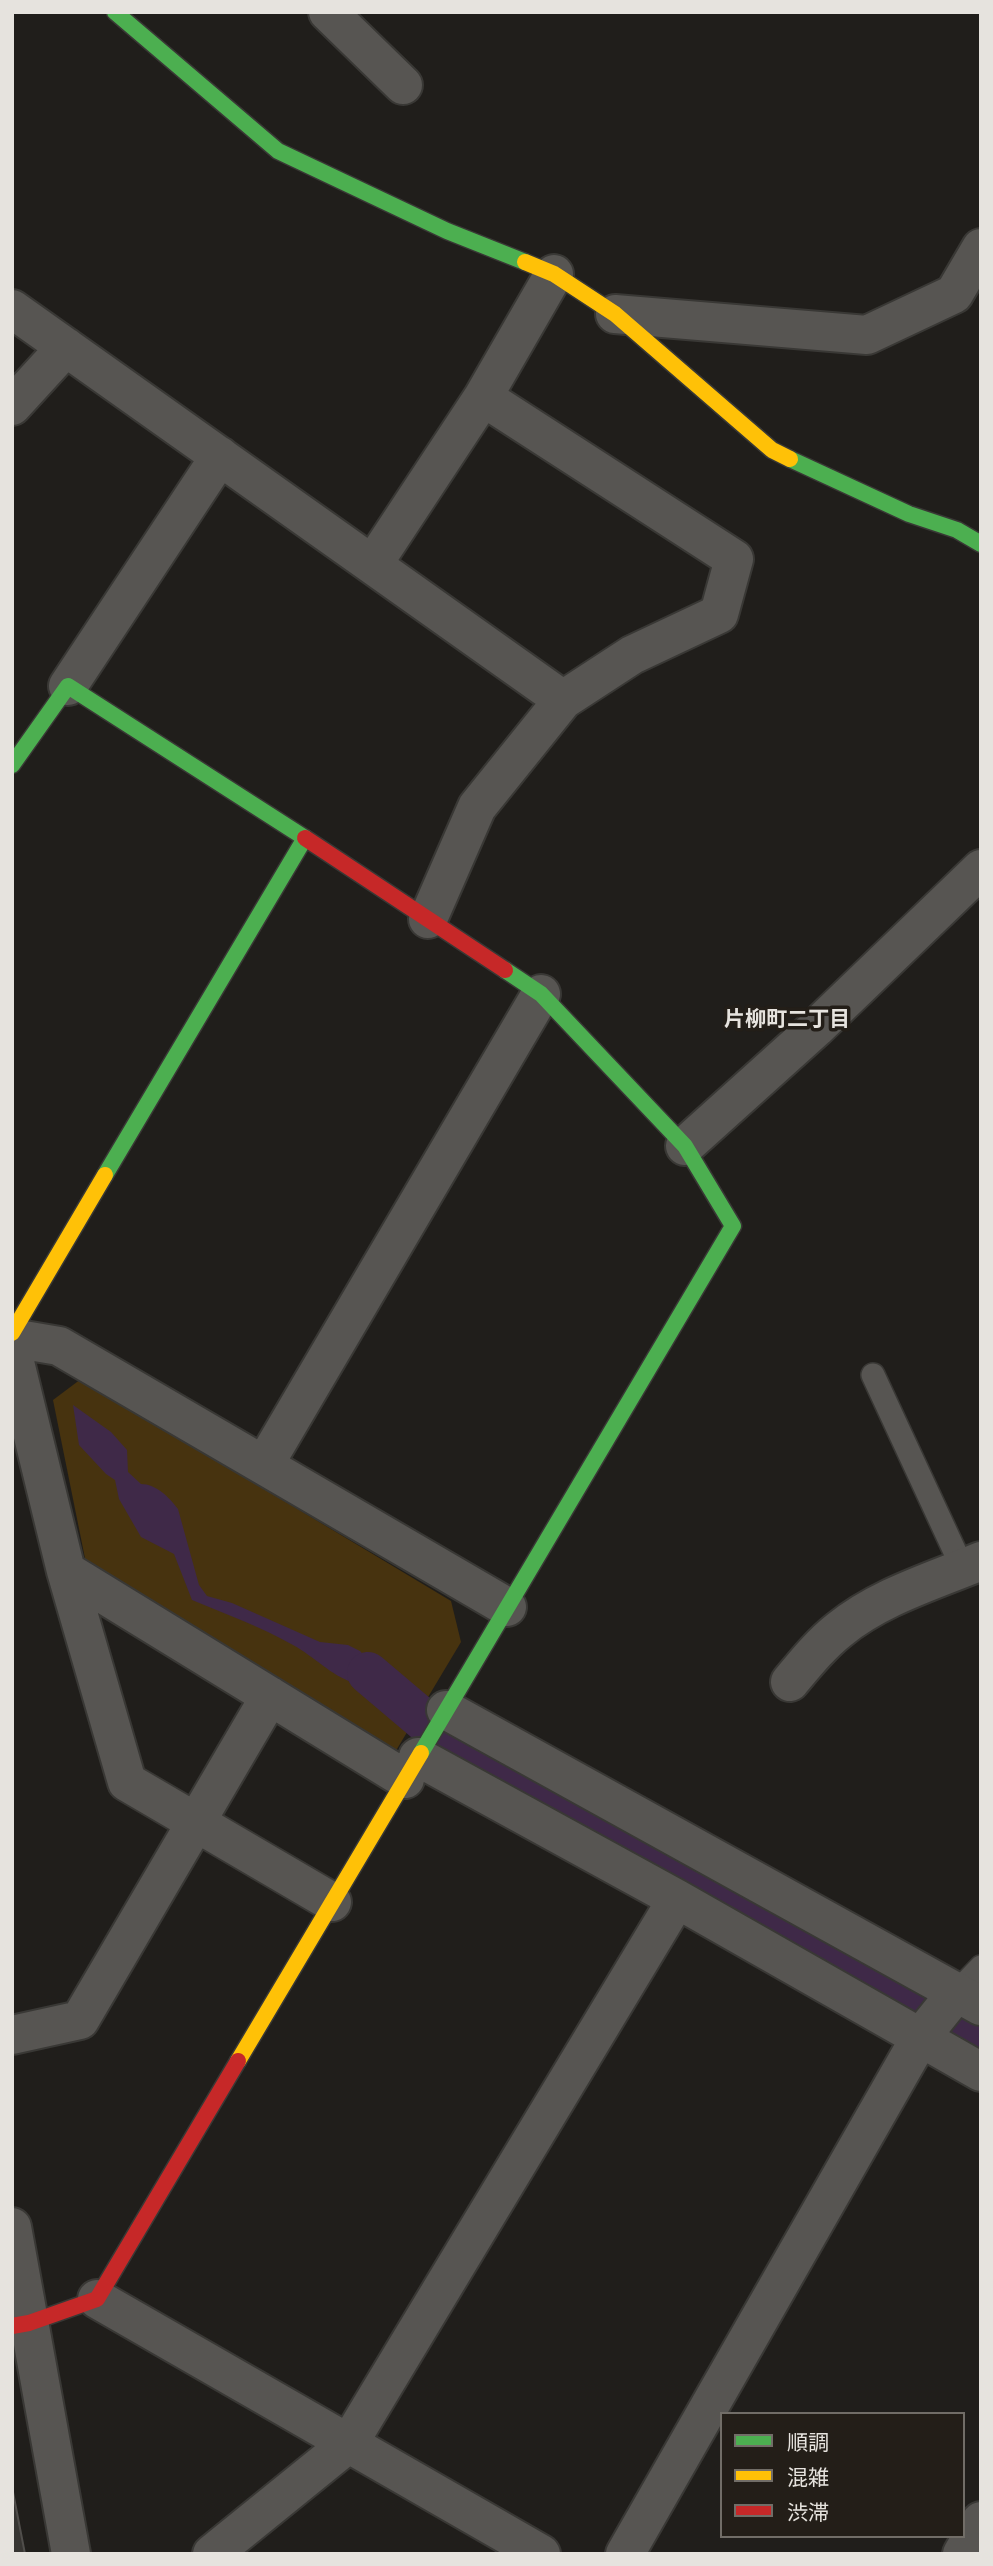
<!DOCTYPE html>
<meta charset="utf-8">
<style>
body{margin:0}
#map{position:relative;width:993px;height:2566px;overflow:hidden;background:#201e1b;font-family:"Fira Sans Condensed","Noto Sans JP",sans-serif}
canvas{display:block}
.frame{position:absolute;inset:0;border:14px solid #e6e3de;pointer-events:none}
.legend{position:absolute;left:720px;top:2412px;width:245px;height:126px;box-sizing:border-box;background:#231e18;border:2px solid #716d67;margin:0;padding:9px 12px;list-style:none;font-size:21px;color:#e6e3de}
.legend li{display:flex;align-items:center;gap:14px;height:35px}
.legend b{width:35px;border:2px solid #716d67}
</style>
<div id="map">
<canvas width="993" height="2566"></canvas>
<div class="frame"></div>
<ul class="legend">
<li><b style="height:9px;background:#4caf50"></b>順調</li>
<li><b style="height:9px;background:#ffc107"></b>混雑</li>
<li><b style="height:9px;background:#c62828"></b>渋滞</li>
</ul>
</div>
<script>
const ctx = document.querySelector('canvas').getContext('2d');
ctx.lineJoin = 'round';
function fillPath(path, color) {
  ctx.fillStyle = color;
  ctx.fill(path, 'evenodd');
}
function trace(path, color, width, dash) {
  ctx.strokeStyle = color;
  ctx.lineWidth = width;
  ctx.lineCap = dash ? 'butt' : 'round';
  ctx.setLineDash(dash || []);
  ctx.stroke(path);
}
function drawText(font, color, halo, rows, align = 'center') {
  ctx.font = font + ' "Fira Sans Condensed","Noto Sans JP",sans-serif';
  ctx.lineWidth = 7;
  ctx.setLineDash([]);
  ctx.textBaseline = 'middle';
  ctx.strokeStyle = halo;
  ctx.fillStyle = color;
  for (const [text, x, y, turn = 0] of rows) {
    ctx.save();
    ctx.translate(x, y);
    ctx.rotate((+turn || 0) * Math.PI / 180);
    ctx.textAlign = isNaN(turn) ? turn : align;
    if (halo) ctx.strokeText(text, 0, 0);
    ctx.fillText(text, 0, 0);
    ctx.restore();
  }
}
const green = new Path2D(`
 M81,1379L451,1601L461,1642L391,1759L89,1578L53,1400Z`);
const water = new Path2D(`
 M73,1405L111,1432L127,1450L128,1472L141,1484C156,1484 169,1497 178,1509L199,1585L207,1596L232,1603L320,1642L348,1645L360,1651L373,1665L365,1678L354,1683C330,1675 315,1657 293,1645C261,1627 226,1614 192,1600L174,1554L141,1537L119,1499L115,1480L106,1474L79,1445Z`);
const canal = new Path2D(`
 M368,1673L453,1745L727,1893L981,2036`);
const building = new Path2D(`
 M12,2487L25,2554H12Z`);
const lane = new Path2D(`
 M873,1375L963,1569
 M957,1992L981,1967`);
const street = new Path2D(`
 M328,12L403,85
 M12,309L563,700
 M615,314L867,335L954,294L981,248
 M12,406L66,347
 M373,564L483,397L554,274
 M68,686L220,456
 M428,919L477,807L563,700L632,655L719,614L734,559L483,397
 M685,1146L816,1028L981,869
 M12,1338L59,1346L507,1607
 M12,1350L66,1571L127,1782L332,1902
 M264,1465L541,994
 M66,1571L405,1779
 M790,1682C805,1664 820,1645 839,1630C879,1597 933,1581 981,1561
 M446,1710L981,2006
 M418,1757L677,1899L981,2072
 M12,2035L80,2020L270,1696
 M12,2227L71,2554
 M97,2299L541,2554
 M212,2554L349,2443L677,1899
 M625,2554L920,2038L957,1992
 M962,2554L981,2521`);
const fast = new Path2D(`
 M115,12L278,151L447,231L525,262
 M790,459L909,514L957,530L981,544
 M12,765L68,686L305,838L105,1175
 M421,1753L733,1226L685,1146L541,994L505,970`);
const slow = new Path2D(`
 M525,262L554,274L615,314L772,450L790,459
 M12,1333L105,1175
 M238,2061L421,1753`);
const jam = new Path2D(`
 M305,838L505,970
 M12,2326L29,2323L97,2299L238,2061`);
const neighbourhoodNames = [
 ["片柳町二丁目",787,1020]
];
fillPath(green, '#47330f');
fillPath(water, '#3f2948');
trace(canal, '#3f2948', 42);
fillPath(building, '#373532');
trace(building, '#504e4b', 2);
trace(lane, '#393835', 26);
trace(street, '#393835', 42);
trace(fast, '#393835', 19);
trace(slow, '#393835', 19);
trace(jam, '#393835', 19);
trace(lane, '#575552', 23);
trace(street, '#575552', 38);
trace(fast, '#4caf50', 16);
trace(slow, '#ffc107', 16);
trace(jam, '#c62828', 16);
drawText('bold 21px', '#e6e3de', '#231e18', neighbourhoodNames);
</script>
